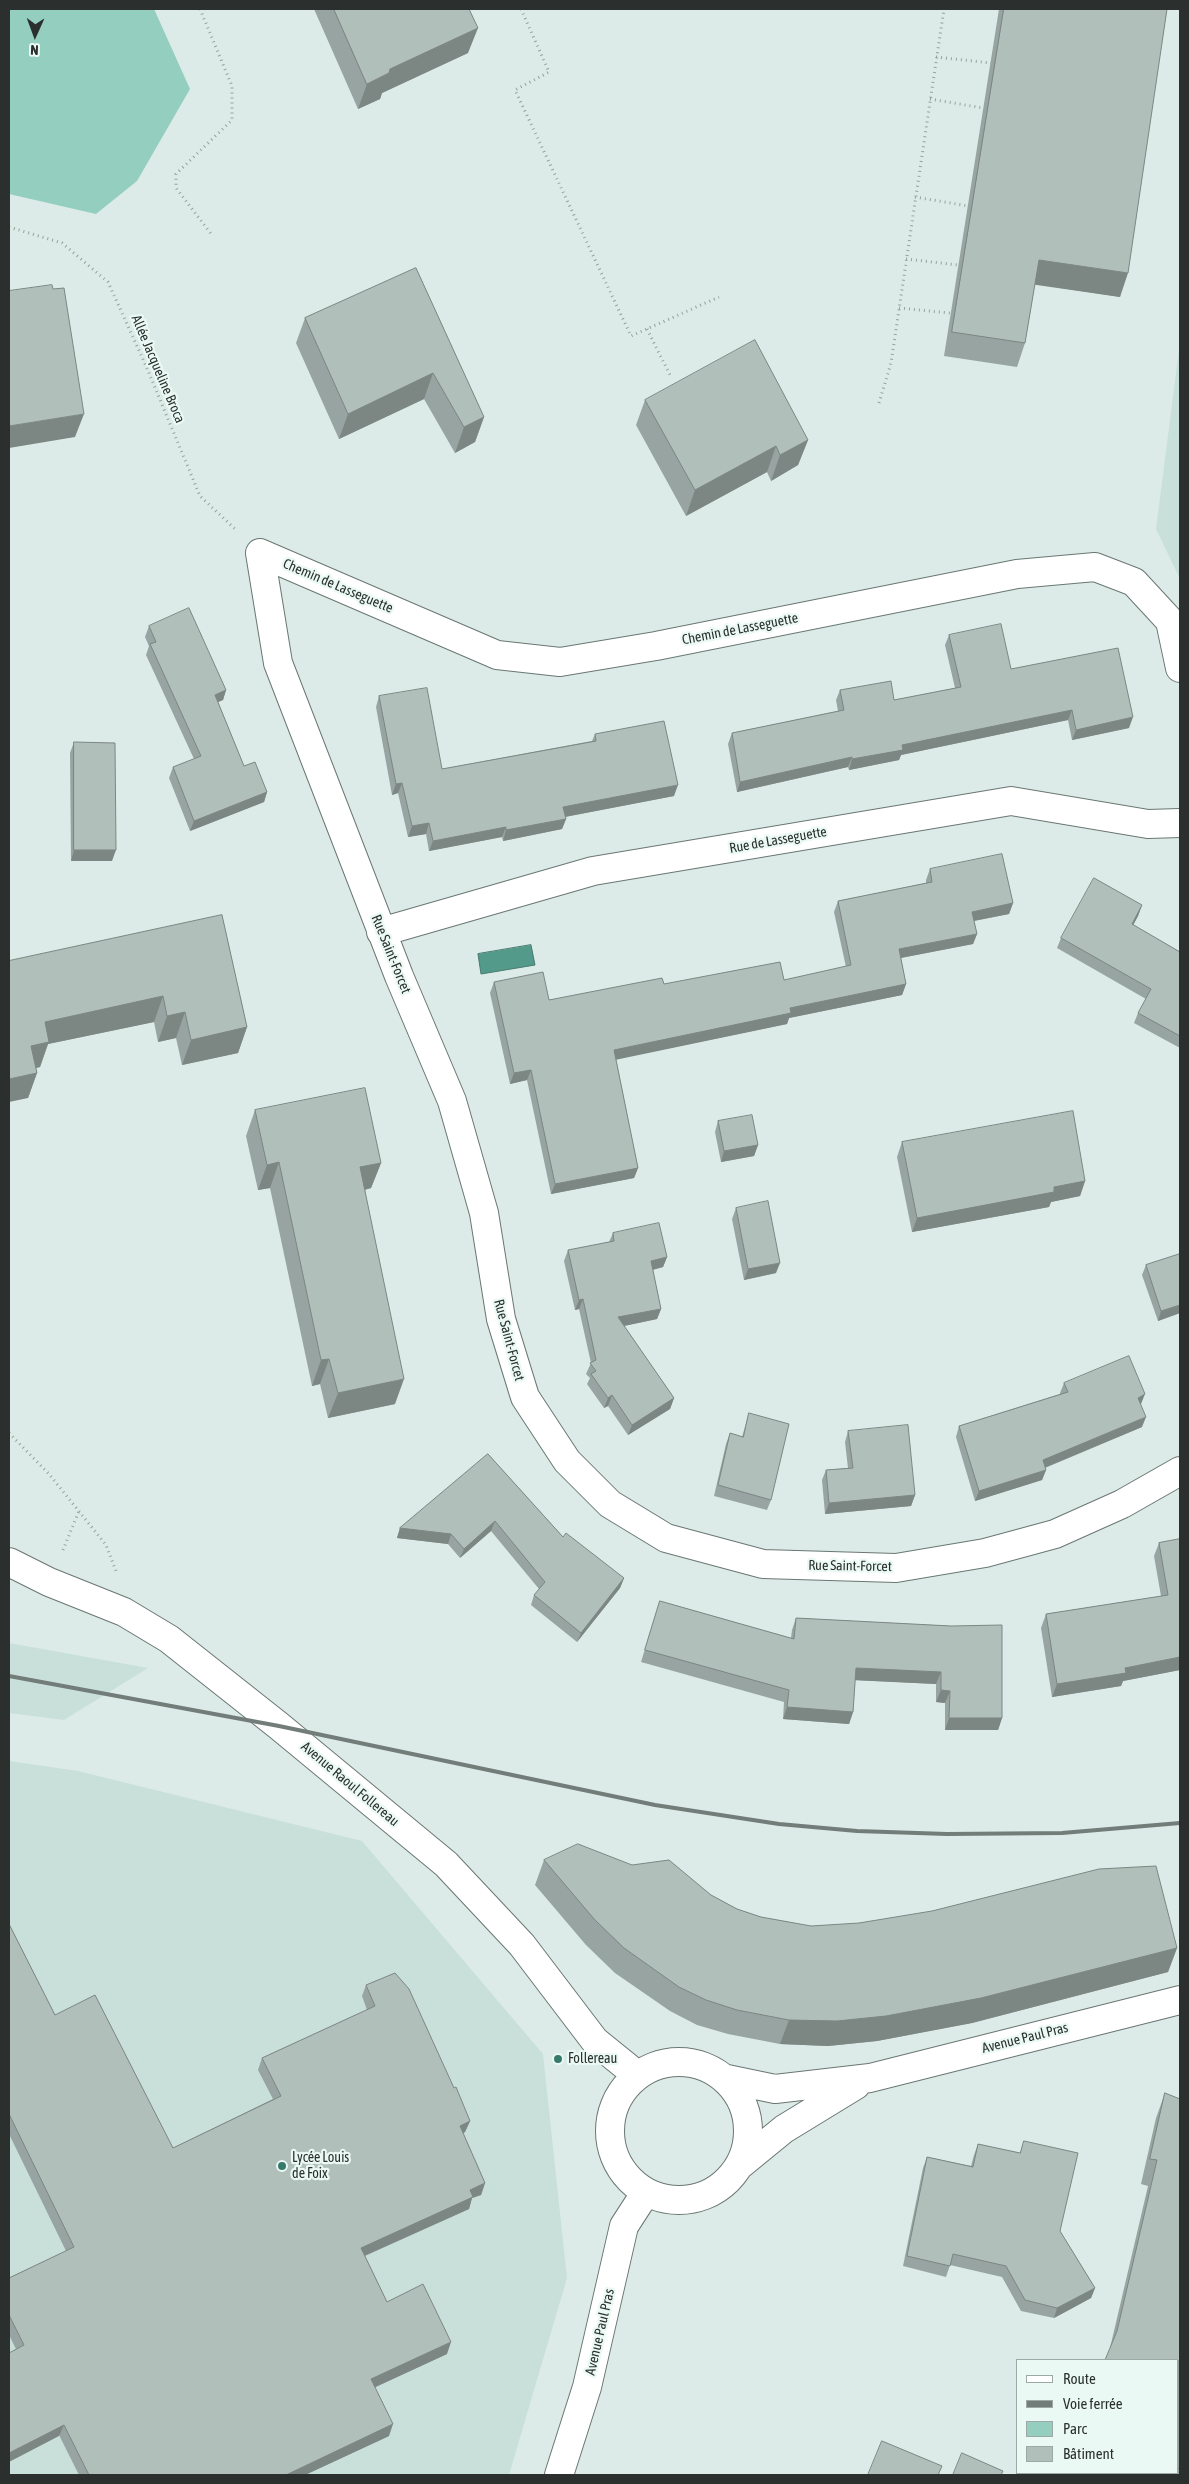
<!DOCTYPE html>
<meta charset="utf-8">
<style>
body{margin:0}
#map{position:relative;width:1189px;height:2484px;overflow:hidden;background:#dcebe7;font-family:"Asap Condensed",sans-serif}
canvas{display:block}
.frame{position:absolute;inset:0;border:10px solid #2b302f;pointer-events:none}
.legend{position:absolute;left:1016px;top:2359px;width:162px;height:115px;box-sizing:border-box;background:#eaf9f4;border:1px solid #9ea9a5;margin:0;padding:6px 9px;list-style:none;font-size:15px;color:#2b302f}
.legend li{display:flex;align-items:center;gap:10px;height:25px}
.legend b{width:25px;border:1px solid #9ea9a5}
.north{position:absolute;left:10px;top:10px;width:50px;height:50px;-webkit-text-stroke:4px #eaf9f4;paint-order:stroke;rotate:182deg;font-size:14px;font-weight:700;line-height:20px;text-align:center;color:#2b302f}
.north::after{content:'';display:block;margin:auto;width:18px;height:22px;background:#2b302f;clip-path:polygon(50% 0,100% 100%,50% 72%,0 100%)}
</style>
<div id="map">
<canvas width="1189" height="2484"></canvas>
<div class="frame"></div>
<ul class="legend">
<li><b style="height:6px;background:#fff"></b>Route</li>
<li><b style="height:6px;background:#727c79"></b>Voie ferrée</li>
<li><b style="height:14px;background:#93cebf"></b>Parc</li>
<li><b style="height:14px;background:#b1bfbb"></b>Bâtiment</li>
</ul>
<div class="north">N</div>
</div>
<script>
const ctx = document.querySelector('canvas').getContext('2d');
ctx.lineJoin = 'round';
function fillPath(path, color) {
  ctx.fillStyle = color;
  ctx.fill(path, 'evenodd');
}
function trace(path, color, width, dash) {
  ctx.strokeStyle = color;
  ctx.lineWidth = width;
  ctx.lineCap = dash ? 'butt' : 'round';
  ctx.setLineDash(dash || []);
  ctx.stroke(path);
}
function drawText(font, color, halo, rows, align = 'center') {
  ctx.font = font + ' "Asap Condensed",sans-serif';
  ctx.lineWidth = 4.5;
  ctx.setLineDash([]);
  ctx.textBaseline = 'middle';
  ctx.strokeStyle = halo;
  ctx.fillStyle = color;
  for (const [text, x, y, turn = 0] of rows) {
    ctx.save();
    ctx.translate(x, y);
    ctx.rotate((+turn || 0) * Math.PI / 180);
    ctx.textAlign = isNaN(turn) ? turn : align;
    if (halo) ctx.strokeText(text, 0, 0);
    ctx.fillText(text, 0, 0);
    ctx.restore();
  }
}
const built = new Path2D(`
 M1180,342V579L1156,529Z
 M9,1643L148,1668L64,1720L9,1713Z
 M9,1761L78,1771L362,1841L543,2054L567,2278L509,2475H9Z`);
const green = new Path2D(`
 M9,9H154L190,89L137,181L96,214L9,194Z`);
const water = new Path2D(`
 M531,945L535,965L481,974L478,954Z`);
const path = new Path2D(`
 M200,9L232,86V120L176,174V188L212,235
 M521,9L549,72L515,90L631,336L719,297
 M936,57L991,63
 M930,99L983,108
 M915,197L968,206
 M9,227L62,243L108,282L146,366L200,496L235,529
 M906,259L958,265
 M899,308L950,313
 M647,329L671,377
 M879,403L891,363L944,9
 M9,1433L49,1474L106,1545L116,1571
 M63,1550L79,1511`);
const street = new Path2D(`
 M260,553L278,663L399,976L452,1101L484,1213L501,1319L525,1397L567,1461L610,1504L666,1538L763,1564L896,1568L985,1553L1055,1534L1122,1504L1180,1471
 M260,553L497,655L560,662L656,646L1017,574L1095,567L1134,582L1170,621L1180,668
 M381,932L593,871L1011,801L1148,824L1180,823
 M9,1562L49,1582L124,1612L169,1639L279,1726L446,1864L522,1945L595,2041L637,2075`);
const secondary = new Path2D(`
 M610 2131a69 69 0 1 1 138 0a69 69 0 1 1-138 0Z
 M727,2079L775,2089L870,2078L1180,2000
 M740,2165L784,2129L856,2085
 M559,2475L587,2387L624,2226L646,2192`);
const rail = new Path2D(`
 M9,1676L279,1726L655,1805L779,1824L857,1831L947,1834L1062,1833L1180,1823`);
const wall = new Path2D(`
 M314,9H469L468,53L382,93L380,99L358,109Z
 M999,9H1167L1120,297L1035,284L1025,343L1017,367L944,356Z
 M416,268L484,417L475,442L455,453L424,399L339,439L296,343L305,318Z
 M645,400L808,440L798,465L771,481L767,472L686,516L636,425Z
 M149,626L226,690L223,700L218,702L244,766L267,792L264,802L190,831L169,778L173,767L194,759L146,655L149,646L145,637Z
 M949,635L1011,669L1129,728L1072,740L1068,720L901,755L899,760L849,770L848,767L737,792L728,744L732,733L838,711L836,700L840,690L894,700L955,688L945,645Z
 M379,696L442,769L592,741L595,734L674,796L565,817L566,819L562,829L503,841L502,837L429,851L426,834L408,837L398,793L392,795L376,707Z
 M74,742L112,861H71L70,753Z
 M930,869L1013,903L1009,914L974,921L977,934L973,944L901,958L906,984L902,995L789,1018L787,1024L616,1059L638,1168L634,1178L551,1194L527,1080L510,1084L490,993L494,982L549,1000L664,984L784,980L846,967L834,912L838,901L926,883V880Z
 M1142,905L1138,916L1133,925L1180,952V1048L1134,1023L1138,1013L1146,999L1057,948L1061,938Z
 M222,915L247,1027L238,1053L182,1065L176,1038L158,1042L154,1022L48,1044L40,1067L36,1068L37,1073L28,1098L9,961Z
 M255,1110L381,1163L371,1188L365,1190L395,1404L328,1418L320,1384L312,1386L270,1188L258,1190L246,1136Z
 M718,1121L758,1145L754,1156L721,1162L715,1132Z
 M902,1142L1085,1181L1080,1196L1051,1202L1049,1207L912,1232L897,1157Z
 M736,1208L776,1273L744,1280L732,1219Z
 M613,1233L667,1257L663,1267L653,1270L661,1309L657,1319L624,1326L674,1398L670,1409L628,1435L608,1406L604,1408L587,1384L590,1378L586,1374L591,1363L579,1309L575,1310L564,1261L568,1250L609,1242Z
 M1180,1254V1313L1158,1321L1142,1275L1146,1265Z
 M1064,1383L1141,1404V1405L1142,1427L1045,1468L1046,1470L1042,1480L975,1501L956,1437L959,1426L1060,1394V1393Z
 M749,1413L771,1500L767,1510L714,1496L726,1444L730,1433L742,1437Z
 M848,1431L915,1495L911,1506L825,1514L822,1480L826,1470L848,1468L845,1442Z
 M488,1454L563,1537L624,1578L620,1588L577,1642L531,1605L534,1595L539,1589L491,1531L460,1558L448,1544L397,1538L400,1528Z
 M1180,1539V1670L1123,1681L1121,1686L1052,1697L1041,1628L1046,1614L1161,1596L1154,1556L1159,1543Z
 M660,1601L791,1638L792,1630L796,1618L951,1626L1002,1718L998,1730H945V1703L936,1702V1684L855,1680L853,1712L849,1724L783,1719L784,1702L641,1662L656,1613Z
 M544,1860L632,1865L711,1895L737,1909L761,1917L811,1926L1177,1948L1168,1972L972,2023L877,2041L828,2046L780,2044L728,2034L697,2025L670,2011L615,1973L586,1945L535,1885Z
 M9,1924L55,2015L173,2148L273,2099L258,2070L262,2058L367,2010L362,1996L366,1985L470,2121L465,2132L463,2133L485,2183L481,2195L472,2198L469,2209L365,2256L387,2302L447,2354L375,2387L389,2436L305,2475H79L9,2335V2278L66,2251L9,2134Z
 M1165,2093L1180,2099V2475H1127L1122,2473H1178V2360L1110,2348L1148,2186L1141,2184L1156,2118Z
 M1024,2141L1060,2231L1095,2288L1091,2298L1054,2318L1021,2311L1002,2277L950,2265L946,2277L903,2266L923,2168L927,2157L971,2166L974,2155L978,2144L1020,2153Z
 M1058,2473H1118V2475H1065Z`);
const shadedWall = new Path2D(`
 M478,28L468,53L382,93L380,99L358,109L367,84L390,69Z
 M1039,260L1128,273L1120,297L1030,284Z
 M433,373L424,399L339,439L348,414Z
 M84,414L75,437L9,448V426Z
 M484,417L475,442L455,453L464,427Z
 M808,440L798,465L771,481L780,455Z
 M776,446L767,472L686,516L695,490Z
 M226,690L223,700L211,705L215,695Z
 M1072,710L1068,720L901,755L899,760L849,770L852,759L902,745Z
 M1133,717L1129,728L1072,740L1076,730Z
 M852,757L848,767L737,792L740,782Z
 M402,783L398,793L392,795L396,784Z
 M678,785L674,796L559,818L563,807Z
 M267,792L264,802L190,831L194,821Z
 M566,819L562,829L503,841L506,830Z
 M429,823L426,834L408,837L412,826Z
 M506,827L502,837L429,851L433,841Z
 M74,850H116L112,861H71Z
 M1013,903L1009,914L968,922L972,912Z
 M1142,905L1138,916L1128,935L1132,924Z
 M977,934L973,944L895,959L899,949Z
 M906,984L902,995L789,1018L787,1024L610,1061L614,1050L790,1008Z
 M163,996L154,1022L48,1044L40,1067L22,1071L31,1046L45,1022Z
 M185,1012L176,1038L158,1042L167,1016Z
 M247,1027L238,1053L182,1065L191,1040Z
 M531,1070L527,1080L510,1084L514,1073Z
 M37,1073L28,1098L9,1102V1079Z
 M758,1145L754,1156L721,1162L724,1151Z
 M279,1162L270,1188L258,1190L267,1165Z
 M381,1163L371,1188L351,1193L360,1167Z
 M638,1168L634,1178L551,1194L555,1184Z
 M1085,1181L1080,1196L1051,1202L1049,1207L912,1232L917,1218L1054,1187Z
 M667,1257L663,1267L647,1271L651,1261Z
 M780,1263L776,1273L744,1280L748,1269Z
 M583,1299L579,1309L575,1310L579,1300Z
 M1180,1305V1313L1158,1321L1161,1311Z
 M661,1309L657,1319L614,1328L618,1317Z
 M329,1359L320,1384L312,1386L321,1360Z
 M404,1379L395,1404L328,1418L338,1393Z
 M1145,1394L1141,1404L1134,1408L1138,1398Z
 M612,1395L608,1406L604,1408L608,1398Z
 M674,1398L670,1409L628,1435L632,1425Z
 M1146,1417L1142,1427L1039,1470L1043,1460Z
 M1046,1470L1042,1480L975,1501L979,1491Z
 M915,1495L911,1506L825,1514L829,1503Z
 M495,1521L491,1531L460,1558L464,1549Z
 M400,1528L451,1534L448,1544L397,1538Z
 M624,1578L620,1588L577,1642L581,1633Z
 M1180,1657V1670L1123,1681L1121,1686L1052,1697L1057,1684L1125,1668Z
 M856,1668L941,1672L936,1684L851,1680Z
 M941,1690L950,1691L945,1703L936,1702Z
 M787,1707L853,1712L849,1724L783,1719Z
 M949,1718H1002L998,1730H945Z
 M1177,1948L1168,1972L972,2023L877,2041L828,2046L780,2044L789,2020Z
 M470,2121L465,2132L456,2137L460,2126Z
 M485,2183L481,2195L472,2198L469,2209L357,2259L361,2248L470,2190Z
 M1095,2288L1091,2298L1054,2318L1057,2308Z
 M451,2342L447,2354L367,2391L371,2379Z
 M393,2424L389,2436L305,2475H286Z
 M64,2425L59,2436L9,2462V2453Z`);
const building = new Path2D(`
 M334,9H469L478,28L390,69L389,73L367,84Z
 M1004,9H1167L1128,273L1039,260L1025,343L952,332Z
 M416,268L484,417L464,427L433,373L348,414L305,318Z
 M52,285L53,289L64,288L84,414L9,426V291Z
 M755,340L808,440L780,455L776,446L695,490L645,400Z
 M189,608L226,690L215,695L244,766L255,762L267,792L194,821L173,767L201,756L150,644L156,642L149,626Z
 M1001,624L1011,669L1118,648L1133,717L1076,730L1072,710L902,745L903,750L852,759V757L740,782L732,733L844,710L840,690L891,681L894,700L961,687L949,635Z
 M427,688L442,769L596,741L595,734L664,721L678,785L563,807L566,819L506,830V827L433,841L429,823L412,826L402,783L396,784L379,696Z
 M74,742L115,743L116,850H74Z
 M1002,854L1013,903L972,912L977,934L899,949L906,984L790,1008L791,1013L614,1050L638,1168L555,1184L531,1070L514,1073L494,982L543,972L549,1000L662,978L664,984L780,962L784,980L851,965L838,901L932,882L930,869Z
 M1094,878L1142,905L1132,924L1180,952V1036L1138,1013L1151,989L1061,938Z
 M222,915L247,1027L191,1040L185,1012L167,1016L163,996L45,1022L49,1042L31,1046L37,1073L9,1079V961Z
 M365,1088L381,1163L360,1167L404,1379L338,1393L329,1359L321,1360L279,1162L267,1165L255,1110Z
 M1073,1111L1085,1181L1054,1187V1192L917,1218L902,1142Z
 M752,1115L758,1145L724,1151L718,1121Z
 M768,1201L780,1263L748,1269L736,1208Z
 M659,1223L667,1257L651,1261L661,1309L618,1317L674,1398L632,1425L612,1395L608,1398L591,1374L596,1371L590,1363L596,1360L583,1299L579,1300L568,1250L614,1241L613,1233Z
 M1180,1254V1305L1161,1311L1146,1265Z
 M1129,1356L1145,1394L1138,1398L1146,1417L1043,1460L1046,1470L979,1491L959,1426L1068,1392L1064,1383Z
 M749,1413L789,1424L771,1500L718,1485L730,1433L743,1437Z
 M908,1425L915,1495L829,1503L826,1470L853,1468L848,1431Z
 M488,1454L563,1537L566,1533L624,1578L581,1633L534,1595L545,1582L495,1521L464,1549L451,1534L400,1528Z
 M1180,1539V1657L1125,1668L1126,1673L1057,1684L1046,1614L1168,1595L1159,1543Z
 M660,1601L794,1639L796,1618L951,1626L1002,1625V1718H949L950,1691L941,1690V1672L856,1668L853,1712L787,1707L789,1690L645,1650Z
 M578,1844L632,1865L669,1860L711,1895L737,1909L761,1917L811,1926L859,1923L932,1911L1099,1869L1156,1866L1177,1948L981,1998L886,2016L837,2021L789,2020L737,2010L706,2000L679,1987L624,1948L595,1920L544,1860Z
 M9,1924L55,2015L95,1995L173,2148L281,2096L262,2058L375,2006L366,1985L395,1973L409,1989L454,2088L456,2087L470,2121L460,2126L485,2183L470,2190L473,2197L361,2248L387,2302L423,2284L451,2342L371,2379L393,2424L286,2475H89L64,2425L9,2453V2353L24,2345L9,2315V2278L74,2247L9,2114Z
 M1165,2093L1180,2099V2470L1178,2468V2360H1105L1117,2331L1157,2160L1150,2159Z
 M1024,2141L1078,2153L1060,2231L1095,2288L1057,2308L1025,2300L1006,2266L953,2254L950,2266L907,2256L927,2157L973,2167L978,2144L1020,2153Z
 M882,2441L942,2466L938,2475H868Z
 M962,2453L1003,2471L1001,2475H953Z`);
const markers = [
 [558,2059,5,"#377a6b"],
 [282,2166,5,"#377a6b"]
];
const streetNames = [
 ["Allée Jacqueline Broca",158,369,67],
 ["Chemin de Lasseguette",338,586,23],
 ["Chemin de Lasseguette",740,629,-11],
 ["Rue de Lasseguette",778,840,-10],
 ["Rue Saint-Forcet",391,954,68],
 ["Rue Saint-Forcet",509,1340,75],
 ["Rue Saint-Forcet",850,1566,1],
 ["Avenue Raoul Follereau",350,1784,40],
 ["Avenue Paul Pras",1025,2038,-14],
 ["Avenue Paul Pras",600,2332,-77]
];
const poiNames = [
 ["Follereau",568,2059],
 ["Lycée Louis",292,2158],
 ["de Foix",292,2174]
];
fillPath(built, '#c9e0da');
fillPath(green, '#93cebf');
fillPath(water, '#549a8a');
trace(water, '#487a6f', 1);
trace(street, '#6a7773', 30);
trace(secondary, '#6a7773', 30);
trace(path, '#96a19e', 3, [1, 4]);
trace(street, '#fff', 28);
trace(secondary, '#fff', 28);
trace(rail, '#727c79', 4);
fillPath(wall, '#98a4a1');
fillPath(shadedWall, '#7c8683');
fillPath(building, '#b1bfbb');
trace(building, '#7c8683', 1);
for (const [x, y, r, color] of markers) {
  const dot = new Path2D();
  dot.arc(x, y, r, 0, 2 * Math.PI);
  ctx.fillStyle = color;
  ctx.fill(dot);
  trace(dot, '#eaf9f4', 2);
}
drawText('14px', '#2b302f', '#eaf9f4', streetNames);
drawText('14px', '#2b302f', '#eaf9f4', poiNames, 'left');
</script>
